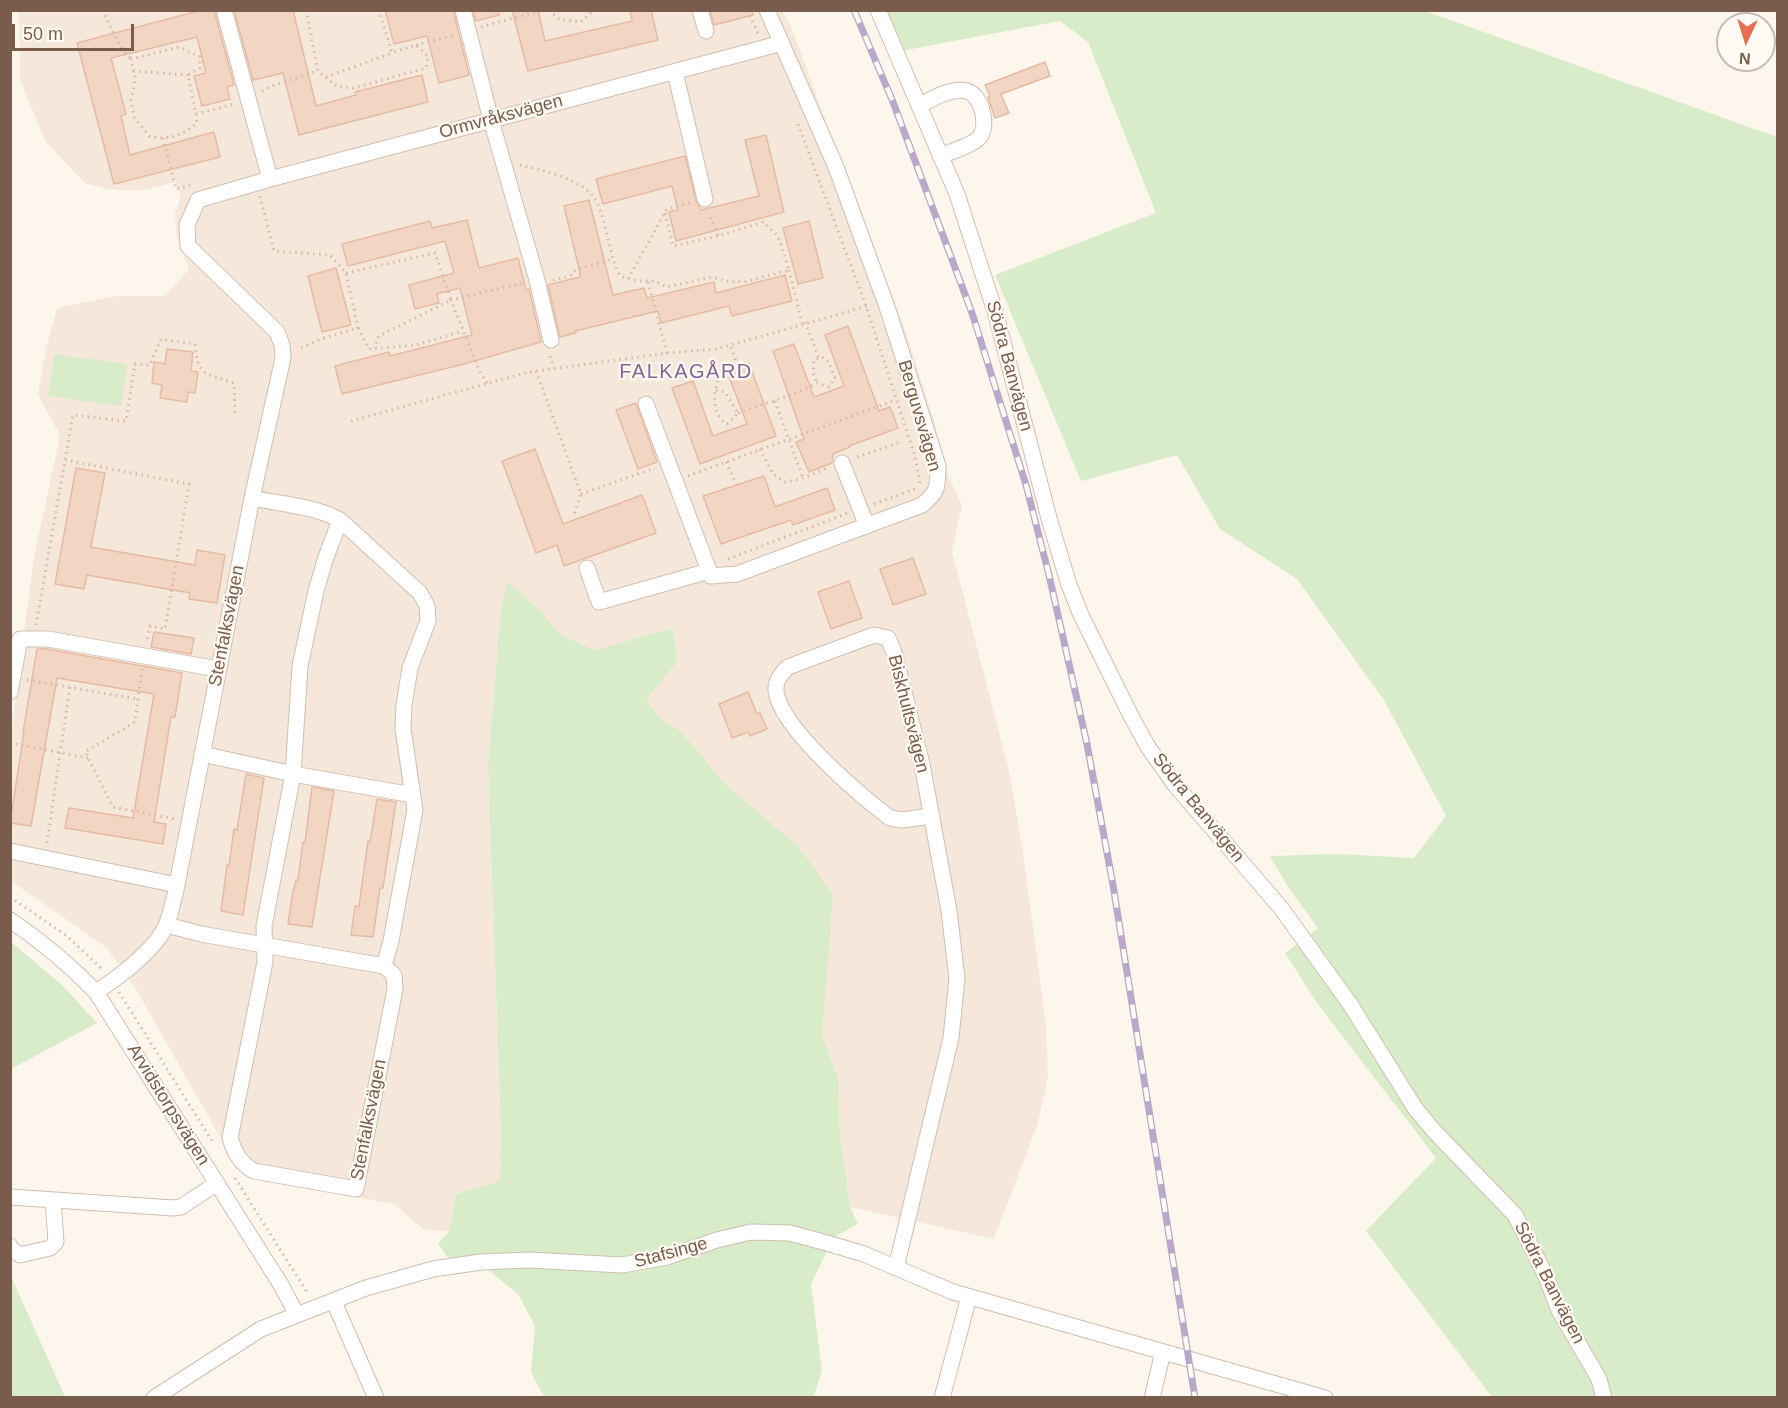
<!DOCTYPE html>
<meta charset="utf-8">
<style>
body{margin:0}
#map{position:relative;width:1788px;height:1408px;overflow:hidden;background:#fdf6ec;font-family:Arial,sans-serif}
canvas{display:block}
.frame{position:absolute;inset:0;border:12px solid #7a5c4d;pointer-events:none}
.north{position:absolute;left:1716px;top:12px;width:60px;height:60px;box-sizing:border-box;background:#fffaf3;border:2px solid #cabbb1;border-radius:50%;rotate:184deg;font-size:16px;font-weight:700;line-height:24px;text-align:center;color:#7a5c4d}
.north::after{content:'';display:block;margin:auto;width:21px;height:27px;background:#e76f51;clip-path:polygon(50% 0,100% 100%,50% 72%,0 100%)}
.scale{position:absolute;left:12px;top:24px;width:122px;height:27px;box-sizing:border-box;border:3px solid #7a5c4d;border-top:0;padding-left:8px;font-size:18px;line-height:21px;white-space:nowrap;color:#7a5c4d;-webkit-text-stroke:4px #fffaf3;paint-order:stroke}
</style>
<div id="map">
<canvas width="1788" height="1408"></canvas>
<div class="frame"></div>
<div class="north">N</div>
<div class="scale">50 m</div>
</div>
<script>
const ctx = document.querySelector('canvas').getContext('2d');
ctx.lineJoin = 'round';
function fillPath(path, color) {
  ctx.fillStyle = color;
  ctx.fill(path, 'evenodd');
}
function trace(path, color, width, dash) {
  ctx.strokeStyle = color;
  ctx.lineWidth = width;
  ctx.lineCap = dash ? 'butt' : 'round';
  ctx.setLineDash(dash || []);
  ctx.stroke(path);
}
function drawText(font, color, halo, rows, align = 'center') {
  ctx.font = font + ' Arial,sans-serif';
  ctx.lineWidth = 4.5;
  ctx.setLineDash([]);
  ctx.textBaseline = 'middle';
  ctx.strokeStyle = halo;
  ctx.fillStyle = color;
  for (const [text, x, y, turn = 0] of rows) {
    ctx.save();
    ctx.translate(x, y);
    ctx.rotate((+turn || 0) * Math.PI / 180);
    ctx.textAlign = isNaN(turn) ? turn : align;
    if (halo) ctx.strokeText(text, 0, 0);
    ctx.fillText(text, 0, 0);
    ctx.restore();
  }
}
const residential = new Path2D(`
 M19,11H783L794,34L850,188L904,327L934,420L949,478L962,505L952,551L1009,771L1022,846L1046,1026L1048,1076L1038,1123L994,1239L850,1207L840,1134L838,1078L822,1036L823,1008L797,845L724,783L680,730L665,723L645,699L677,662L673,628L595,650L561,635L542,613L508,582L501,608L488,765L501,1131L500,1181L456,1194L449,1232L423,1229L394,1204L246,1177L229,1153L137,991L107,948L11,881V736L33,563L60,435L38,395L46,348L57,308L117,296H165L189,269L177,237L175,214L181,195L175,182L139,191L107,189L85,183L45,141L20,79Z`);
const green = new Path2D(`
 M885,11H1425L1777,137V1397H1492L1366,1231L1436,1158L1317,1003L1285,953L1318,928L1288,887L1270,856L1337,854L1414,858L1446,816L1384,700L1297,579L1220,529L1177,455L1081,481L995,275L1156,213L1088,42L1060,21L901,51Z
 M54,354L127,364L121,406L48,396Z
 M508,581L542,613L561,635L595,650L673,628L677,662L646,700L665,723L680,730L724,783L797,845L833,894L822,1036L838,1078L840,1134L850,1207L858,1224L834,1237L811,1284L822,1371L813,1398L544,1397L531,1372L535,1326L518,1294L488,1270L447,1257L438,1243L449,1232L456,1194L500,1181L501,1131L488,765L501,608Z
 M11,942L61,984L97,1023L11,1069Z
 M11,1276L65,1397H11Z`);
const building = new Path2D(`
 M202,10H214L234,85L227,87L230,99L202,106L194,76L206,73L197,37L111,58L126,114L121,116L130,155L214,132L220,157L114,184L77,43Z
 M234,10H293L316,106L356,95L355,92L422,75L428,102L299,135L283,73L253,80Z
 M385,10H453L469,75L439,83L427,36L394,44Z
 M473,10H499V15L476,21Z
 M512,10H538L545,41L632,21L630,10H651L658,40L528,71Z
 M710,10H752L753,15L714,25Z
 M1045,62L1050,76L1001,94L1009,113L995,118L988,97L990,96L985,85Z
 M766,135L784,212L676,241L669,212L678,210L672,186L603,204L596,179L685,156L696,201L701,210L759,196L745,140Z
 M589,200L613,295L644,288L647,298L714,282L716,293L785,275L792,301L732,316L729,306L661,323L658,311L575,331L576,333L560,337L548,285L580,277V273L564,206Z
 M467,220L479,268L518,258L526,290L529,289L541,342L464,364L342,394L335,366L389,352L390,356L472,335L460,288L437,294L439,303L415,309L409,285L454,273L445,241L348,266L342,244L430,221L432,228Z
 M809,221L823,278L798,284L783,228Z
 M336,268L351,325L322,332L308,276Z
 M848,326L879,411L890,407L898,428L849,446L850,447L833,454L832,463L809,472L796,442L804,439L773,351L794,344L814,397L844,386L825,335Z
 M167,349L193,352L191,371L198,372L195,393L188,392L187,402L160,398L162,385L152,383L154,362L165,364Z
 M749,363L776,436L700,464L672,388L693,381L713,436L747,424L727,371Z
 M636,403L657,462L638,469L616,410Z
 M535,449L563,524L642,495L656,533L564,566L557,545L536,553L502,461Z
 M76,468L105,473L91,547L195,565L197,550L225,555L217,603L189,599L190,593L87,575L84,589L55,584Z
 M764,476L775,507L827,488L835,510L793,525L791,520L721,544L703,496Z
 M913,558L926,594L893,605L880,569Z
 M849,581L862,618L831,629L818,592Z
 M154,632L194,638L191,654L151,647Z
 M37,649H47L182,673L175,717H171L154,822L166,824L163,844L65,828L69,808L133,818L154,694L57,678L31,826L10,823L24,732H23Z
 M748,692L757,714L760,713L767,729L750,736L748,732L732,738L719,704Z
 M246,774L264,778L243,915L221,911L227,865L229,866L234,829L237,830Z
 M312,787L334,791L312,927L288,924L293,890H294L296,880H298L303,842H305Z
 M377,799L396,802L383,888H380L373,937L351,935L355,906H359L368,841L370,842Z`);
const path = new Path2D(`
 M102,10C112,27 117,46 131,59
 M306,10L318,71L336,86L353,88L426,68L428,56L416,45L392,53L379,10
 M549,10L559,19L581,22L594,10
 M747,10L758,33
 M481,27L543,10
 M416,45L455,35
 M133,71L188,75
 M326,77L392,53
 M262,91L269,87L318,71
 M196,114L197,123C180,137 171,139 150,137L134,117L131,100L134,87L135,77L131,59L179,47L200,57V68L188,75L196,114L234,104
 M798,124L866,306L914,453L920,481L918,487
 M163,138L176,189L191,185
 M520,165C540,169 580,179 593,196C598,202 602,215 604,222C609,240 611,259 620,276L638,281H655L666,287L712,277L725,281L744,282L789,270L778,236L763,222L718,236L709,214
 M260,196L274,251L330,255L346,273L358,328L324,338L298,349
 M665,213L673,246L718,236
 M789,270L802,323
 M346,273L435,253L451,300L379,336L374,348
 M628,279L667,209L690,203
 M553,280L570,276L577,269L613,259
 M648,282L667,353
 M805,322L819,358
 M358,328L369,349L416,345L463,331
 M550,356L554,368
 M536,371L581,494L574,515
 M487,383L480,372L451,300L524,283
 M716,390L725,392L738,413L727,424C711,415 712,390 721,374C723,369 731,365 736,361L730,345
 M775,401L803,478
 M738,413C764,403 791,397 817,383L829,387L835,378L829,362L822,357L814,360L813,372L817,383
 M351,421L529,372L667,353L717,349L871,305
 M760,449L773,474L785,482L800,479L828,468
 M857,457L898,443
 M65,460L189,484L165,629L150,626L147,642
 M726,462L737,486
 M688,476L896,400
 M581,494L655,468
 M874,504L915,489
 M728,559L848,513
 M36,625L73,415L126,421L135,364L150,365L161,339L195,344C198,377 205,373 234,383L235,414
 M142,669L135,722L85,752L113,807L175,819
 M27,680L138,699
 M10,743L88,758
 M47,843L70,687
 M10,897L67,936L103,970
 M119,992L214,1144
 M235,1178L308,1294`);
const minor = new Path2D(`
 M224,10L270,179
 M463,10L491,120L537,280L551,340
 M700,10L706,31
 M878,10L957,194L975,250L995,311L1050,522L1069,585L1081,615L1130,714L1148,747L1175,785L1281,908L1350,1004L1415,1108L1434,1131L1515,1215L1545,1274L1559,1310L1599,1379L1604,1398
 M675,72L705,199
 M919,106C932,99 951,87 967,91C982,95 990,128 978,139C970,146 950,152 940,156
 M646,404L711,576L737,574L922,505C938,492 938,487 938,466L887,307L836,167L767,10
 M842,463L867,526
 M252,498C280,504 315,506 340,520L420,593L427,606L428,621L410,668L404,705L403,729L415,810L391,941L384,966L394,975L395,989L356,1189L254,1171C241,1164 234,1153 230,1138L265,962L264,926L293,774L300,666L316,591L326,557L340,520
 M587,568L599,602L709,571
 M10,692L20,639H48L218,669
 M202,754L293,774L413,795
 M10,851L177,885
 M10,920C41,941 70,965 96,992L281,1285L297,1315
 M167,925L201,934L384,966
 M96,992C118,978 158,948 167,923C171,914 172,904 175,895L252,498L283,358L282,345L277,332L188,246L187,225L198,200L270,179L782,43
 M10,1197L173,1208L181,1207L217,1183
 M10,1246L11,1249L20,1255L50,1248L56,1242L53,1200
 M896,1268L951,1038L957,978L949,911L922,764L894,652L888,638L874,635L788,667C781,673 775,682 776,691C780,728 861,796 890,818L902,820L932,816
 M334,1302L376,1398
 M154,1398L261,1329L366,1288L433,1269L481,1262L529,1260L622,1265L667,1257L717,1240L751,1232L790,1233L827,1243L864,1254L953,1292L1325,1398
 M942,1398L969,1297
 M1152,1398L1163,1352`);
const rail = new Path2D(`
 M854,10L893,102L972,313L1026,485L1049,575L1087,744L1113,885L1195,1398`);
const streetNames = [
 ["Ormvråksvägen",501,117,-15],
 ["Södra Banvägen",1009,366,75],
 ["Berguvsvägen",919,416,74],
 ["Stenfalksvägen",227,626,-79],
 ["Biskhultsvägen",908,714,76],
 ["Södra Banvägen",1198,808,51],
 ["Arvidstorpsvägen",168,1105,58],
 ["Stenfalksvägen",369,1120,-79],
 ["Stafsinge",671,1253,-15],
 ["Södra Banvägen",1549,1283,63]
];
const neighbourhoodNames = [
 ["FALKAGÅRD",686,372]
];
fillPath(residential, '#f5e8da');
fillPath(green, '#d8ecc9');
fillPath(building, '#f3d5c3');
trace(building, '#e6bba3', 1.5);
trace(minor, '#d1beb0', 17);
trace(path, '#d9b8a5', 3, [1.5, 4.5]);
trace(minor, '#fff', 15);
trace(rail, '#b9a8c9', 7);
trace(rail, '#fffaf3', 4.5, [14]);
drawText('18px', '#7a5c4d', '#fffaf3', streetNames);
ctx.letterSpacing = '1.5px';
drawText('20px', '#846695', '#fffaf3', neighbourhoodNames);
ctx.letterSpacing = '0px';
</script>
